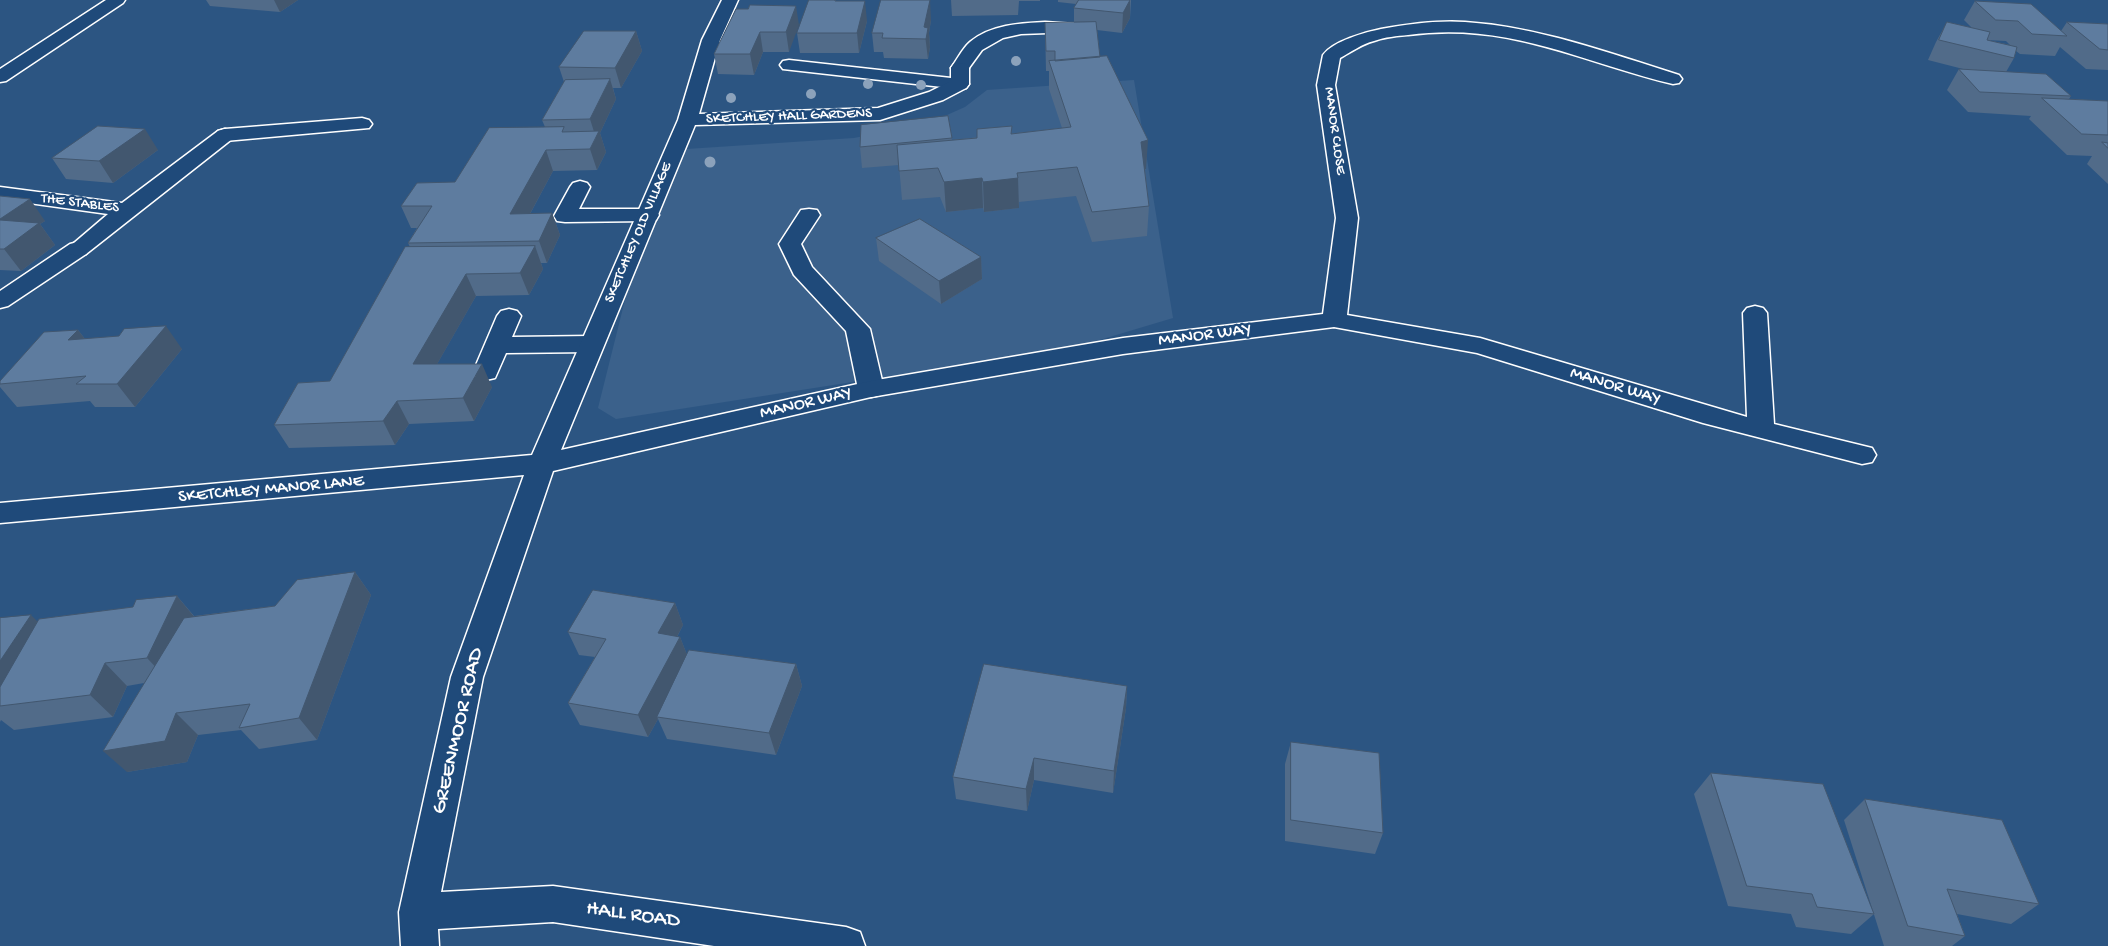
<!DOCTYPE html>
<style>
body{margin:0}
canvas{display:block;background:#2c5582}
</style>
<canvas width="2108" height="946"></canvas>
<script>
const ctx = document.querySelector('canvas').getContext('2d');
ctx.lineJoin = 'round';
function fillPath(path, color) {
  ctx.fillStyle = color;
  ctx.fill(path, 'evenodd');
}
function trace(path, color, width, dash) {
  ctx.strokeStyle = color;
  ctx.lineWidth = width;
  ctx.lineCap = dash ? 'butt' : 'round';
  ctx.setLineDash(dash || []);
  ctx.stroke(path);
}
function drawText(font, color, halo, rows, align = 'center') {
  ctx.font = font + ' "Gochi Hand",sans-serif';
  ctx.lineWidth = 4.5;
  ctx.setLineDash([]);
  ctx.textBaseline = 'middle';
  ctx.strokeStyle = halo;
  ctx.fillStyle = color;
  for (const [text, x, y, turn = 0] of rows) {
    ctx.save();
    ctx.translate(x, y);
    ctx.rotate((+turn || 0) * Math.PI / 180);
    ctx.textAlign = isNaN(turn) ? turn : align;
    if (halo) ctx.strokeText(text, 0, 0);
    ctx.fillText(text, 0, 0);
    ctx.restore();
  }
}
const built = new Path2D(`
 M1134,80L1173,318L1076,347L616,419L598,408L637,252L687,149L854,138L929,123L965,107L987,90Z`);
const service = new Path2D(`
 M1045,22L1075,24L1077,28L1075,32L1021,34L1003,38L982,50L966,72L960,73L954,72L951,68C957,60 962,49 970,42C990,25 1020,23 1045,22Z
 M789,60L960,79L966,80L969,84L966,88L960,89L783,69L780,65L783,61Z
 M362,118L369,120L372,124L369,128L225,141L218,139L215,135L218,131L225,129Z
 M580,181L587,183L590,187L579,209H648L656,210L659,215L656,220L648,221L565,222L557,221L554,216L570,187L573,183Z
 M809,209L817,210L820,215L801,244L812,267L870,329L884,389L880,395L871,397L862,395L858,389L846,331L794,275L779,244L801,210Z
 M78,242L86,244L89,249L86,254L8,306L0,308V291L70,244Z
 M509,309L517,311L521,316L512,337L591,336L600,339L603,344L600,349L591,352L506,353L495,378L486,380L477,378L473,372L497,316L501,311Z`);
const minor = new Path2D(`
 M106,0H125L123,3L6,81L0,82V69Z
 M722,0H738L720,40L699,114L878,108L929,92L951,81V68L954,64L960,63L966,64L969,68V84L966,88L943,100L880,120L695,125L561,450L871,381L1123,338L1323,314L1336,218L1317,85L1323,55C1333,41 1366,32 1381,29C1409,24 1437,20 1465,22C1539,27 1609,53 1679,75L1682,79L1679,83L1673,84C1581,62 1508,21 1408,35C1397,36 1385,37 1374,41C1362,44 1351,52 1340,58L1335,85L1358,218L1347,315L1480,338L1747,417L1743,313L1747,308L1755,306L1763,308L1767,313L1774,424L1872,448L1876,455L1872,462L1862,464L1703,423L1477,353L1334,327L1123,354L871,397L553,471L483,677L441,892L553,886L846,927L860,932L865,946H714L553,922L438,929L439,946H401L399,912L451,677L524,475L0,523V503L532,455L678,120L702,40Z
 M225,129L232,131L235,135L232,139L86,254L78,256L70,254L67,249L108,214L0,199V187L122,203L218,131Z`);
const trees = [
 [1016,61,5],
 [868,84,5],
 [921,85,5],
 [811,94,5],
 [731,98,5],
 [710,162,5.5]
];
const wall = new Path2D(`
 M206,0H298L280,12L210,6Z
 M809,0H836V1L867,21L859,53H800L797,33Z
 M951,0H1040V1H1019L1018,15L952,16Z
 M1058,0H1131L1130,18L1122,33L1097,30L1100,57L1146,169L1145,170L1149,206L1147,236L1092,242L1076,196L1019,202V208L984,212L983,208L946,212L940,197L902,200L899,165L862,168L860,147L948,116L952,140L1062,128L1049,89V71H1046L1045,23H1074V8L1076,4L1058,2Z
 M1975,1L2061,31L2067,22L2108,24V70L2086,69L2060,47L2055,56L2020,54L2016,51L2014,58L2006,72L2071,96L2069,99L2108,101V184L2087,164L2092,156L2067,155L2029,119L2031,116L1968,112L1947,90L1959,69L1967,70L1928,60L1936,42L1947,22L1972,28L1964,20ZM1987,40L2006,41L2010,45Z
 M796,6L789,52H763L754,75L718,74L714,54L748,9Z
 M931,20L929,33L930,47L928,59L884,58L883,52H874L872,33Z
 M636,31L642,51L621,88H613L616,99L600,133L606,152L597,170L553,171L530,214L552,213L560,235L547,263H541L543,269L529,295L476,296L437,364L492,387L474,421L409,424L395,445L289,448L274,425L330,381L410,247L408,243L417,228H411L401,206L455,182L545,127L542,120L564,82L559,67Z
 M158,150L113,183L66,179L52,158Z
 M0,196L45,221L40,224L55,245L21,271L0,270Z
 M876,238L981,257L982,279L941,304L879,261Z
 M78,330L85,339L182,349L135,407H95L90,401L17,407L0,387V381Z
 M355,572L371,595L317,740L259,749L241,730L198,735L187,762L127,772L144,683L127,686L113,717L14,730L1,720L0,722V618L37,622L133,607L177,596L194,616L275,606Z
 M675,603L683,625L677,637H680L687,655L796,664L802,686L776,755L667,739L658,719L648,737L580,725L568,703L595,657L579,655L568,632Z
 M1127,686L1126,708L1113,793L1034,780L1027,811L956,799L953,777Z
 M1291,742L1383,833L1375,854L1285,841V764Z
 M1711,773L1874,914L1851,934L1796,927L1791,914L1728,906L1694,794Z
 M1865,799L2039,904L2011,924L1957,914L1965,936L1952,946H1884L1844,820Z`);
const shadedWall = new Path2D(`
 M274,0H298L280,12Z
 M930,0L931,20L929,33L930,47L928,59L924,27Z
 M1130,0V18L1122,33L1123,13Z
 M865,1L867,21L859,53L857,33Z
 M796,6L799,25L789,52L786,32Z
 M636,31L642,51L621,88L615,68Z
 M760,32L763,52L754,75L750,54Z
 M610,79L616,99L600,133L606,152L597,170L590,149L596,138L590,119Z
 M145,129L158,150L113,183L99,161Z
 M1148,140L1146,169L1140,171L1141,142Z
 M546,150L553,171L518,236L510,214Z
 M982,178L983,208L946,212L944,182Z
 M1018,178L1019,208L984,212L983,182Z
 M30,199L45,221L40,224L55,245L21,271L4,249L0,219Z
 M552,213L560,235L547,263L539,241Z
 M535,246L543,269L529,295L520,273Z
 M981,257L982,279L941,304L939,281Z
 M466,274L476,296L424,387L413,364Z
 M166,326L182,349L135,407L117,384Z
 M78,330L95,352L68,340Z
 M482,364L492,387L474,421L463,398Z
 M397,401L409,424L395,445L383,421Z
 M355,572L371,595L317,740L299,718Z
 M177,596L196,619L168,680L147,658Z
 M675,603L683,625L667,656L658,633Z
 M31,615L54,638L0,706V661Z
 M680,637L689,660L657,717L658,719L648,737L638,715Z
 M105,663L127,686L113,717L90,695Z
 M796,664L802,686L776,755L769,733Z
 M1127,686L1126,708L1113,793L1114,771Z
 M176,713L198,735L187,762L127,772L103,751Z
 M1034,758V780L1027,811L1026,789Z`);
const building = new Path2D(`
 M809,0H835V1H865L857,33H797Z
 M881,0H930L924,27L928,28L926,39L882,38L883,33H872Z
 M1079,0H1130L1123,13L1074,8Z
 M1975,1L2031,4L2067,36L2032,34L2018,21L1996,20Z
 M750,5L796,6L786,32H760L750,54H714L736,9H748Z
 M1096,22L1100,57L1055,61V51H1046L1045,23Z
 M1947,22L1990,32L1987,40L2017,47L2014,58L1939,40Z
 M2067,22L2108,24V50L2100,49Z
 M584,31H636L615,68L559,67Z
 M1107,56L1148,140L1141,142L1149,206L1092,212L1077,167L1017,173L1018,178L983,182L982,178L944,182L938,168L899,171L897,145L977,138V129L1012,126L1011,134L1071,127L1049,61Z
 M1959,69L2046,74L2071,96L1980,92Z
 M610,79L590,119L542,120L565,80Z
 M2042,98L2108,101V135L2082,134Z
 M948,116L952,138L860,147L861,125Z
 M98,126L145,129L99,161L52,158Z
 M564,127L562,132L599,131L590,149L546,150L510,214L552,213L539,241L408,243L432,206H401L417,183L455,182L489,128Z
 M2102,142L2108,143V148Z
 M0,196L30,199L0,219Z
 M920,219L981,257L939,281L876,238Z
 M0,220L39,223L4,249H0Z
 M535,246L520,273L466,274L413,364H482L463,398L397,401L383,421L274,425L298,383L330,381L405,247Z
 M166,326L117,384H76L86,376L0,384V381L44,332L78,330L68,340L119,336L124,329Z
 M355,572L299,718L239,728L250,704L176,713L165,741L103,751L184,618L275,606L297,580Z
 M593,590L675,603L658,633L680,637L638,715L568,703L606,639L568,632Z
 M177,596L147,658L105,663L90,695L0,706V687L39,619L133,607L136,600Z
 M31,615L0,661V618Z
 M689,650L796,664L769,733L657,717Z
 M984,664L1127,686L1114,771L1034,758L1026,789L953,777Z
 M1291,742L1379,753L1383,833L1291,820Z
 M1711,773L1823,784L1874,914L1817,907L1812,894L1747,886Z
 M1865,799L2002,820L2039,904L1947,889L1965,936L1908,926Z`);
const farStreetnames = [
 ["SKETCHLEY HALL GARDENS",789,117,-2],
 ["MANOR CLOSE",1334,131,82],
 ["THE STABLES",80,204,7],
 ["SKETCHLEY OLD VILLAGE",639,233,-67]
];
const streetNames = [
 ["MANOR WAY",1205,336,-7],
 ["MANOR WAY",1615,387,17],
 ["MANOR WAY",806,404,-13],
 ["SKETCHLEY MANOR LANE",271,490,-5]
];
const nearStreetnames = [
 ["GREENMOOR ROAD",459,731,-77],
 ["HALL ROAD",633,916,8]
];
fillPath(built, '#3b618b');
trace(service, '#fff', 3);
trace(minor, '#fff', 3);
fillPath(service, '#1f4a7a');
fillPath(minor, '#1f4a7a');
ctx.fillStyle = '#8ca2bb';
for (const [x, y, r] of trees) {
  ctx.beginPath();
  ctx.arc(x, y, r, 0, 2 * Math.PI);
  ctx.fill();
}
fillPath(wall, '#516b89');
fillPath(shadedWall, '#42576f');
fillPath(building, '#5e7c9f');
trace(building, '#42576f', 1);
drawText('15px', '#fff', '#1f4a7a', farStreetnames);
drawText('18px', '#fff', '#1f4a7a', streetNames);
drawText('21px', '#fff', '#1f4a7a', nearStreetnames);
</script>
